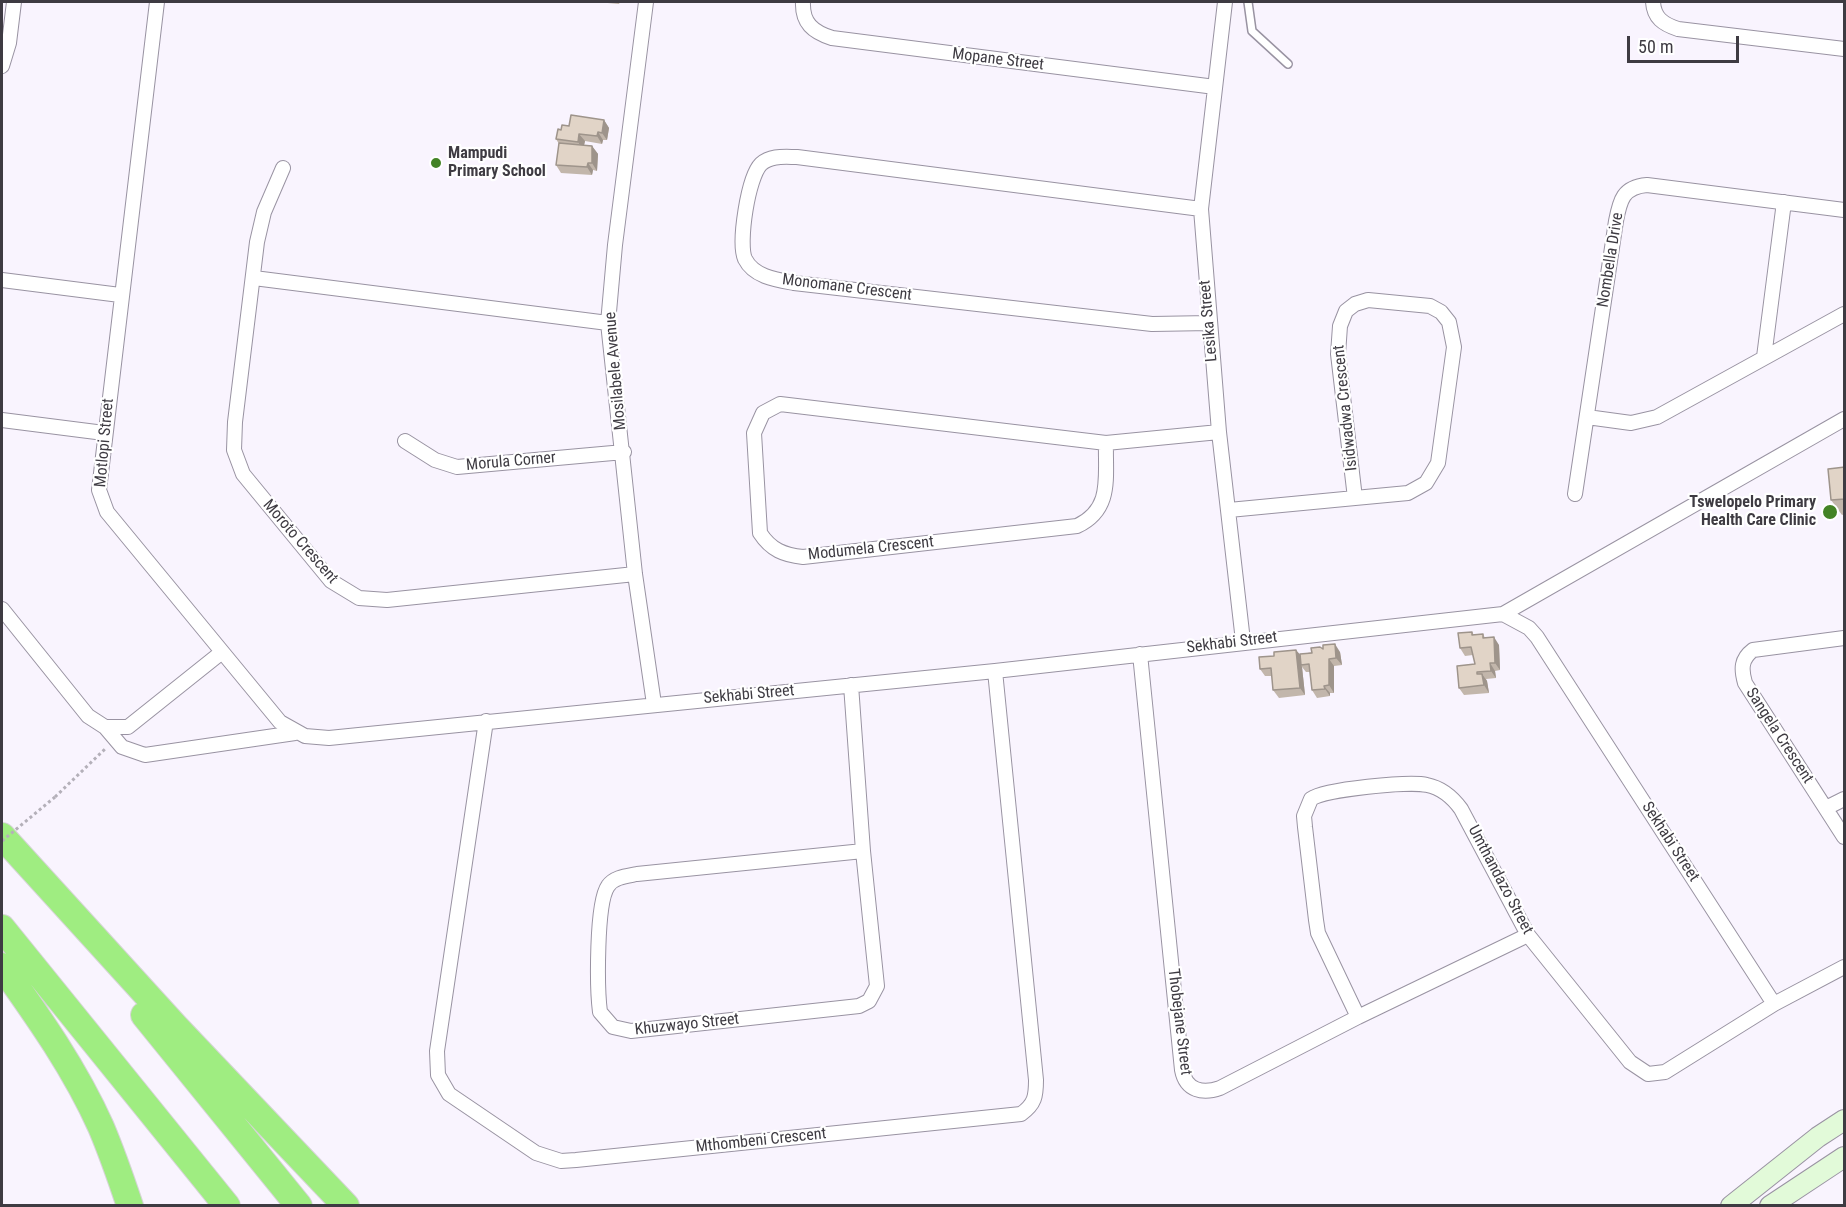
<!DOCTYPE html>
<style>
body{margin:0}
#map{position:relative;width:1846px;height:1207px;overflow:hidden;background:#f9f4fe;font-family:"Roboto Condensed",sans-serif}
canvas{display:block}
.frame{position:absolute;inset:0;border:3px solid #3e3b42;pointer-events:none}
.scale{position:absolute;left:1627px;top:36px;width:112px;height:27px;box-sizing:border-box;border:3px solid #3e3b42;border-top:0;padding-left:8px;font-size:18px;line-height:21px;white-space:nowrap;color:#3e3b42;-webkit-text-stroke:4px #fff;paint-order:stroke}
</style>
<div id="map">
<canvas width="1846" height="1207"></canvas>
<div class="frame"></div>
<div class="scale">50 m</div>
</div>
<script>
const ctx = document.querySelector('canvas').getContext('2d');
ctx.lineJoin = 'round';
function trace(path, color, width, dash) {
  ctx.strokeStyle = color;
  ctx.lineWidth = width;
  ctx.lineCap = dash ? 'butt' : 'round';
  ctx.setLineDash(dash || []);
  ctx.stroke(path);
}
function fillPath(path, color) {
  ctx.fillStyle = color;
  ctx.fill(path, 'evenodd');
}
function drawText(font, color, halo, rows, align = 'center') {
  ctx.font = font + ' "Roboto Condensed",sans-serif';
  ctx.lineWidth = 4.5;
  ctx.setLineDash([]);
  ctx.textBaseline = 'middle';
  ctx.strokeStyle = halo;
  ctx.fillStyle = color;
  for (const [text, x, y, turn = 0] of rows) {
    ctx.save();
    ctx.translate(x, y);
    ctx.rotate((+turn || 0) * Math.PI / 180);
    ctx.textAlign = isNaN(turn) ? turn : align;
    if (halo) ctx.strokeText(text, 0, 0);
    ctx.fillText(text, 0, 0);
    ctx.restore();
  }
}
const path = new Path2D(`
 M55,797L105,749`);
const lane = new Path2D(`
 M1248,2L1252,31L1288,64`);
const street = new Path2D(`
 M157,2L99,490L107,512L280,722L305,736L329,738L995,671L1503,614L1529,628L1537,637L1774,1004
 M646,2L615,245L608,323L635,574L654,704
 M803,2C802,23 813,32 832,38L1215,87
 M1225,2L1201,209L1219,432L1243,641
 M1653,2C1654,18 1663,24 1678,29L1844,49
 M2,66L9,43L14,2
 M283,168L264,212L257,242L235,422L234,450L243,474L331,581L359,598L387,600L635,574
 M1201,209L797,157C785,157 771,155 761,164C748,177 738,243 745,259C754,277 777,280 794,283L1152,324L1210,323
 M254,278L608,323
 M2,280L120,295
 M1764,357L1784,202
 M1587,417L1631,423L1657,417L1844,314
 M2,420L104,433
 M405,441L435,460L457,467L624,452
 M1106,443C1105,477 1113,509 1077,526L803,557C784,555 771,550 760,533L754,433L763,413L780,404L1106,443L1219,432
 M1575,494L1616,221C1620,200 1623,187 1647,185L1844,210
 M1229,510L1355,498L1408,493L1426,483L1438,463L1454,347L1449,322L1441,312L1430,306L1368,300L1355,304L1346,311L1340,326L1338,354L1355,498
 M2,609L88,716L105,727H128L222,652
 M1503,614L1844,419
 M1844,638L1753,650C1741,659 1741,669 1745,683L1844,837
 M1140,654L1182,1070C1186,1091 1203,1094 1220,1088L1358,1017L1528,935
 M851,685L863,851L877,986L869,1001L859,1006L631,1031L613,1027L600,1012C597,989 596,903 608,886C614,877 627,876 637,874L863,851
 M486,721L437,1051L438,1075L449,1094L536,1153L561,1161L576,1160L1021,1114C1035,1104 1036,1096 1036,1080L995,671
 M105,727L122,747L145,755L295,733
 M1826,808L1844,799
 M1358,1017L1318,933L1316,920L1305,827L1304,816L1311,799C1325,789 1410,781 1427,785C1442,788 1453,798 1461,809L1528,935L1630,1062L1648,1074L1665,1072L1774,1004L1844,967`);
const secondary = new Path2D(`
 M1731,1206L1818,1137L1844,1120
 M1770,1206L1844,1157`);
const highway = new Path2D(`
 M2,836L175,1026L346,1206
 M2,928L227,1206
 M2,966C39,1018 75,1069 101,1127C112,1153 121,1179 130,1206
 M144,1015L299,1206`);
const pathBridge = new Path2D(`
 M2,841L55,797`);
const wall = new Path2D(`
 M596,2H620L619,4Z
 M604,120L609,128L607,140H603L602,144L585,141L584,145L592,146L598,154L597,171L593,170L592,175L561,173L556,165L559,144L556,139L561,130Z
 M1845,467V514L1842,515L1831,500Z
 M1472,632L1474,635L1483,634L1485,638L1499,645L1500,670L1495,671L1496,678L1486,679L1487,681L1489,693L1464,695L1459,688L1475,664L1473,655L1465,656L1460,648Z
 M1323,649L1340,652L1342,665L1334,666V693H1330V696L1317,698L1312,690L1310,672H1306L1302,667L1305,695L1279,698L1273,690L1272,676H1265L1260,669L1274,656L1296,650L1300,655Z`);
const shadedWall = new Path2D(`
 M604,120L609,128L607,140L602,133Z
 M598,132L603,140L602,144L597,136Z
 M579,134L585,141L583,150L578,142Z
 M592,146L598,154L597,171L592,163Z
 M588,163L593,170L592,175L587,167Z
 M1494,637L1499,645L1500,670L1495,663Z
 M1335,644L1340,652L1342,665L1336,658Z
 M1296,650L1302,657L1301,665L1302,667L1305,695L1300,688Z
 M1329,659L1334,666V693L1329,685Z
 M1490,663L1495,671L1496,678L1491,671Z
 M1482,674L1487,681L1489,693L1484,685Z
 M1324,686L1330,693V696L1325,689Z`);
const building = new Path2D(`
 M571,115L604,120L602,133L598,132L597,136L579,134L578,142L556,139L558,129L561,130L562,125L569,126Z
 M559,143L592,146V163H588L587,167L556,165Z
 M1845,467V499L1831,500L1828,469Z
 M1472,632V635L1483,634V638L1494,637L1495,663H1490L1491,671L1477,672V674H1482L1484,685L1459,688L1457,666L1475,664L1471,647L1460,648L1458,633Z
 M1335,644L1336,658L1329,659V685L1324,686L1325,689L1312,690L1309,664L1301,665L1300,654L1312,653L1311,648L1320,647L1323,649V645Z
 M1296,650L1300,688L1273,690L1271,668L1260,669L1259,657L1274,656V652Z`);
const markers = [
 [436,163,6,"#438325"],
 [1830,512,8,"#438325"]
];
const streetNames = [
 ["Mopane Street",998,60,7],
 ["Nombella Drive",1611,260,-81],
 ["Monomane Crescent",847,288,7],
 ["Lesika Street",1209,321,-95],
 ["Mosilabele Avenue",616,371,-95],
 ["Isidwadwa Crescent",1346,408,-96],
 ["Motlopi Street",105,443,-85],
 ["Morula Corner",511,462,-5],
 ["Moroto Crescent",300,542,49],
 ["Modumela Crescent",871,549,-6],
 ["Sekhabi Street",1232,643,-7],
 ["Sekhabi Street",749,695,-5],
 ["Sangela Crescent",1779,736,57],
 ["Sekhabi Street",1670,842,57],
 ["Umthandazo Street",1500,880,62],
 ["Thobejane Street",1179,1022,83],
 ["Khuzwayo Street",687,1025,-6],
 ["Mthombeni Crescent",761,1141,-6]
];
const poiNames = [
 ["Mampudi",448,154],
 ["Primary School",448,172],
 ["Tswelopelo Primary",1816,503,"right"],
 ["Health Care Clinic",1816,521,"right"]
];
trace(lane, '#9993a2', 10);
trace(street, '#9993a2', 16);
trace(secondary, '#9993a2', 22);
trace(highway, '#d5d4d5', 28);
trace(path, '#b4b0b9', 3, [3, 3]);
trace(lane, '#fff', 7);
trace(street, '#fff', 14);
trace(secondary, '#e2fad9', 20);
trace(highway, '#9fed81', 26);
trace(pathBridge, '#b4b0b9', 3, [3, 3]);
fillPath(wall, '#c2b6ab');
fillPath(shadedWall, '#9e948b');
fillPath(building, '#e1d4c7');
trace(building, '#9e948b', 1.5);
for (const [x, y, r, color] of markers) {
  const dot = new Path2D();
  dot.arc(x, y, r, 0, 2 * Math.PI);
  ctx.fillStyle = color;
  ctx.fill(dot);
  trace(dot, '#fff', 2);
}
drawText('16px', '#3e3b42', '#fff', streetNames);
drawText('bold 16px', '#3e3b42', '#fff', poiNames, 'left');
</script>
